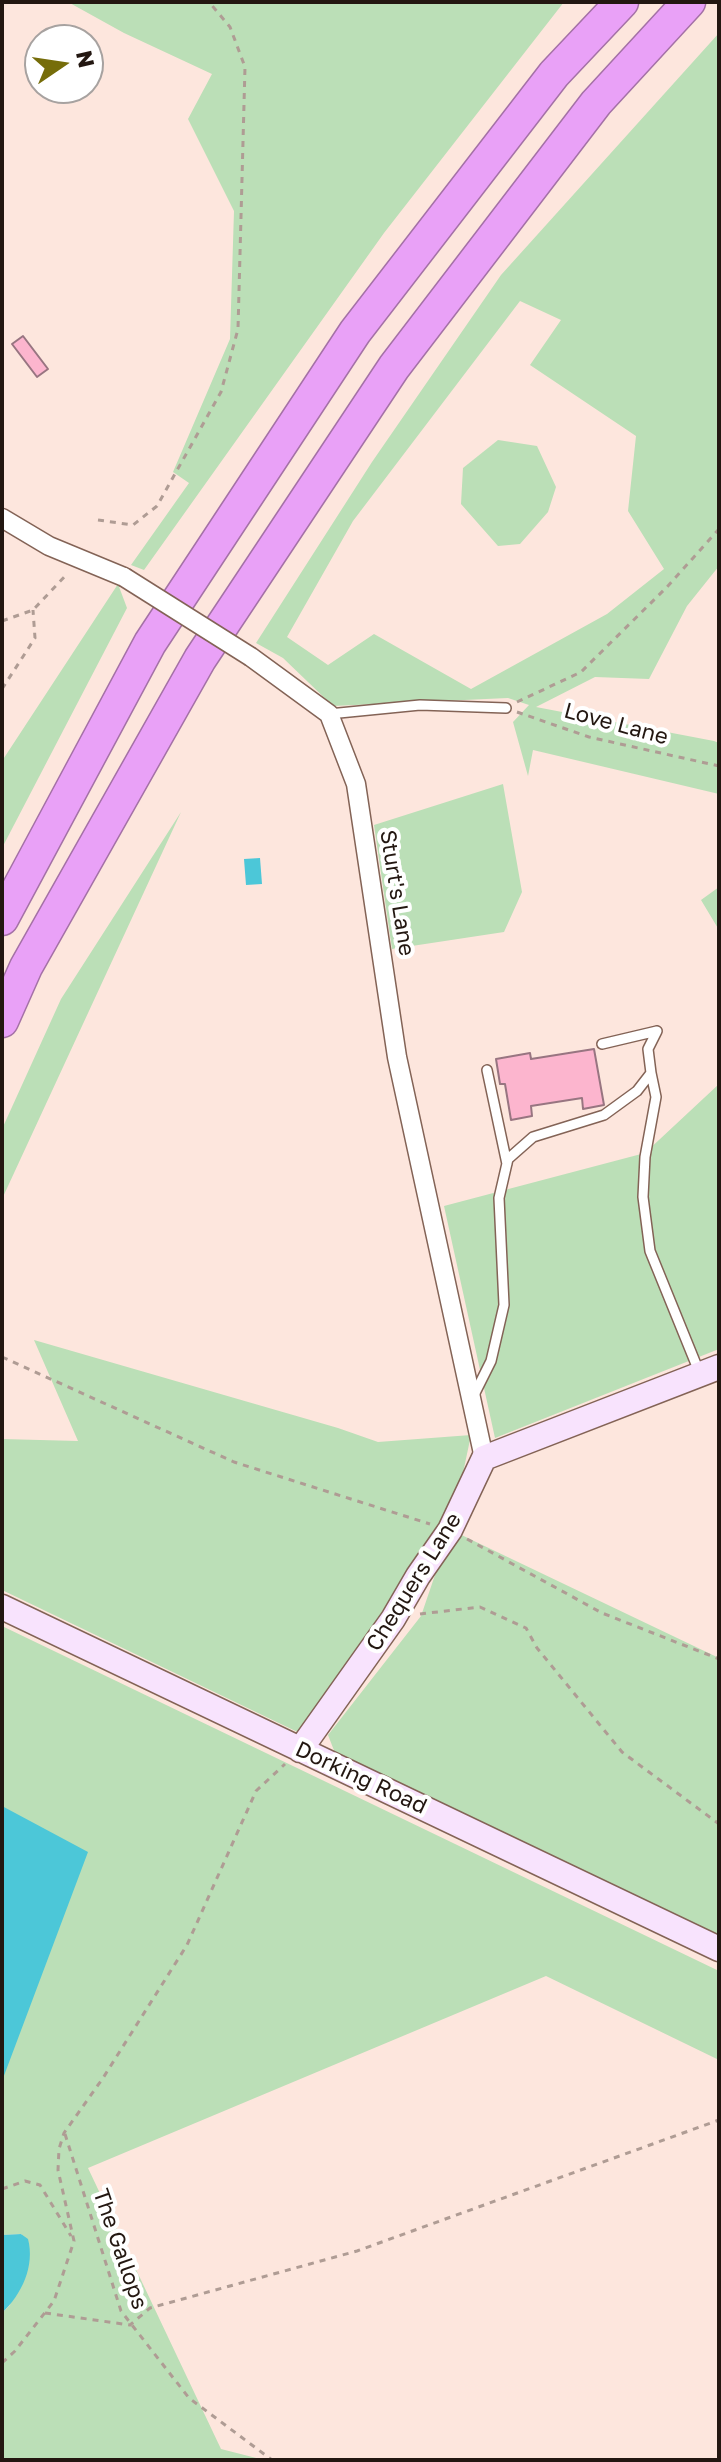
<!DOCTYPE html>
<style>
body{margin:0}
#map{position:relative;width:721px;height:2462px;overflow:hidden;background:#fde6dd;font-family:"Golos Text",sans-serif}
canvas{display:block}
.frame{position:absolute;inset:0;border:4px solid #231711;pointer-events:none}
.north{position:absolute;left:24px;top:24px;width:80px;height:80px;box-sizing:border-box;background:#fff;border:2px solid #a7a2a0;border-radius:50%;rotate:77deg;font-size:22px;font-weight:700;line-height:32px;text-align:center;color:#231711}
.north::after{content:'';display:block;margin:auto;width:28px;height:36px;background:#766d0a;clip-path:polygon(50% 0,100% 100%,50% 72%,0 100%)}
</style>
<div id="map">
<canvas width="721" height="2462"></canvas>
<div class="frame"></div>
<div class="north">N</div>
</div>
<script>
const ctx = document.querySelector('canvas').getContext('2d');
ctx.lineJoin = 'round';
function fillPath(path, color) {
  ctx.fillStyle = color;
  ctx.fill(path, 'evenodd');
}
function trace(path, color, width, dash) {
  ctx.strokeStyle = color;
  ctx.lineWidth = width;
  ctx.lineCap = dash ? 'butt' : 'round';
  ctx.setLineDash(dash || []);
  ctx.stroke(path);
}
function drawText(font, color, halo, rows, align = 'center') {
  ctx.font = font + ' "Golos Text",sans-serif';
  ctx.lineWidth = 8;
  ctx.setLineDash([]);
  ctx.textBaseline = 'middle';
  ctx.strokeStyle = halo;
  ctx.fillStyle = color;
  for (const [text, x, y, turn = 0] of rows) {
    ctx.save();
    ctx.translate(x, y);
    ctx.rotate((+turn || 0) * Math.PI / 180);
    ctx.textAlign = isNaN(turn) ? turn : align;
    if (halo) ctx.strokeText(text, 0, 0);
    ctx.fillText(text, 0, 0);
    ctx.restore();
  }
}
const green = new Path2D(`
 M68,2H564L384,233L144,570L131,565L189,483L173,472L230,339L234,211L188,119L212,74L124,33Z
 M719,33V566L687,606L649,679L595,677L536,707L714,741L719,743V794L533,750L528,776L513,722L529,705L508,698L333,706L283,658L256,643L372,462L501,275ZM520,301L561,320L530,365L636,436L628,511L664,569L607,614L471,689L374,634L328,665L287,637L353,521Z
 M498,440L537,446L556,487L548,512L520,544L498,546L461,504L463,468Z
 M118,584L127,608L2,848V761Z
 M503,784L522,892L504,932L392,949L374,825Z
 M181,812L2,1199V1129L61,999Z
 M719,887V930L701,900Z
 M719,1084V1349L495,1438L444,1206L645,1153Z
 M34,1340L338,1428L378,1442L471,1435L451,1530L719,1658V1942L335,1753L328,1735L421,1616L449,1534L310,1738L2,1590V1439L78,1441Z
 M2,1626L719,1971V2060L546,1976L88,2168L221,2449L264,2460H2V2313L10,2305L22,2234L2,2235Z`);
const water = new Path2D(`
 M260,858L262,884L246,885L244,859Z
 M2,1806L88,1852L2,2081Z
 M21,2234L28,2239C35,2266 22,2294 2,2313V2235Z`);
const building = new Path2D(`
 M23,336L48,369L37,377L12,344Z
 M594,1049L604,1105L583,1109L582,1098L531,1106L532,1116L511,1120L505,1084H500L496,1059L530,1053L531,1059Z`);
const path = new Path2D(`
 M98,520L133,525L157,506L221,392L238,329L245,67L230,27L209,2
 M2,621L33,610L68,573
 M2,689L35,638L33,610
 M517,702L581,672L667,587L719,529
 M517,712L589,737L719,766
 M2,1357L234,1462L430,1524
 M467,1539L602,1613L719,1659
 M420,1614L480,1607L526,1628L537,1648L622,1752L719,1824
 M65,2134L121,2311L189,2398L272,2460
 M2,2189L25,2181L40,2185L71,2236
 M45,2313L130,2325L150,2308L357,2251L719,2120
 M2,2363L15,2351L54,2301L74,2241L58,2170L59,2149L64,2133L103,2078L187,1945L256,1791L285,1764`);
const service = new Path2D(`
 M329,714L420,705L506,708
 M602,1044L657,1031
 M487,1070L507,1164
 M651,1073L656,1097L645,1157L643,1197L650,1251L700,1374
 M473,1397L491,1361L504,1305L499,1198L508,1159L533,1137L604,1115L637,1091L651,1073L648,1049L657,1031`);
const minor = new Path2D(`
 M2,518L49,546L124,577
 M251,657L329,714L356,784L397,1057L484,1458`);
const secondary = new Path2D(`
 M2,1607L719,1949
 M300,1750L393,1619L418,1576L450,1530L484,1458L719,1367`);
const motorway = new Path2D(`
 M2,919L150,643L355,332L554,74L622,2
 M2,1021L26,967L200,659L394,367L596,103L689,2`);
const minorBridge = new Path2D(`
 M124,577L251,657`);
const streetNames = [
 ["Love Lane",616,724,15],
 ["Sturt's Lane",397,893,81],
 ["Chequers Lane",414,1582,-58],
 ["Dorking Road",361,1778,25],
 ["The Gallops",120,2249,71]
];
fillPath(green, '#bbdfb7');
fillPath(water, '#4cc7d8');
fillPath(building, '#fcb5ce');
trace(building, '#987581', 2);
trace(service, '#836356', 12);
trace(minor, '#836356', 21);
trace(secondary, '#836356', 27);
trace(motorway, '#a471a6', 35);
trace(path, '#af9c94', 3, [6, 6]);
trace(service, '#fff', 9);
trace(minor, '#fff', 18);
trace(secondary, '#f8e3fd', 24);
trace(motorway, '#e9a1f7', 32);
trace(minorBridge, '#836356', 21, []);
trace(minorBridge, '#fff', 18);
drawText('22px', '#231711', '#fff', streetNames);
</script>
